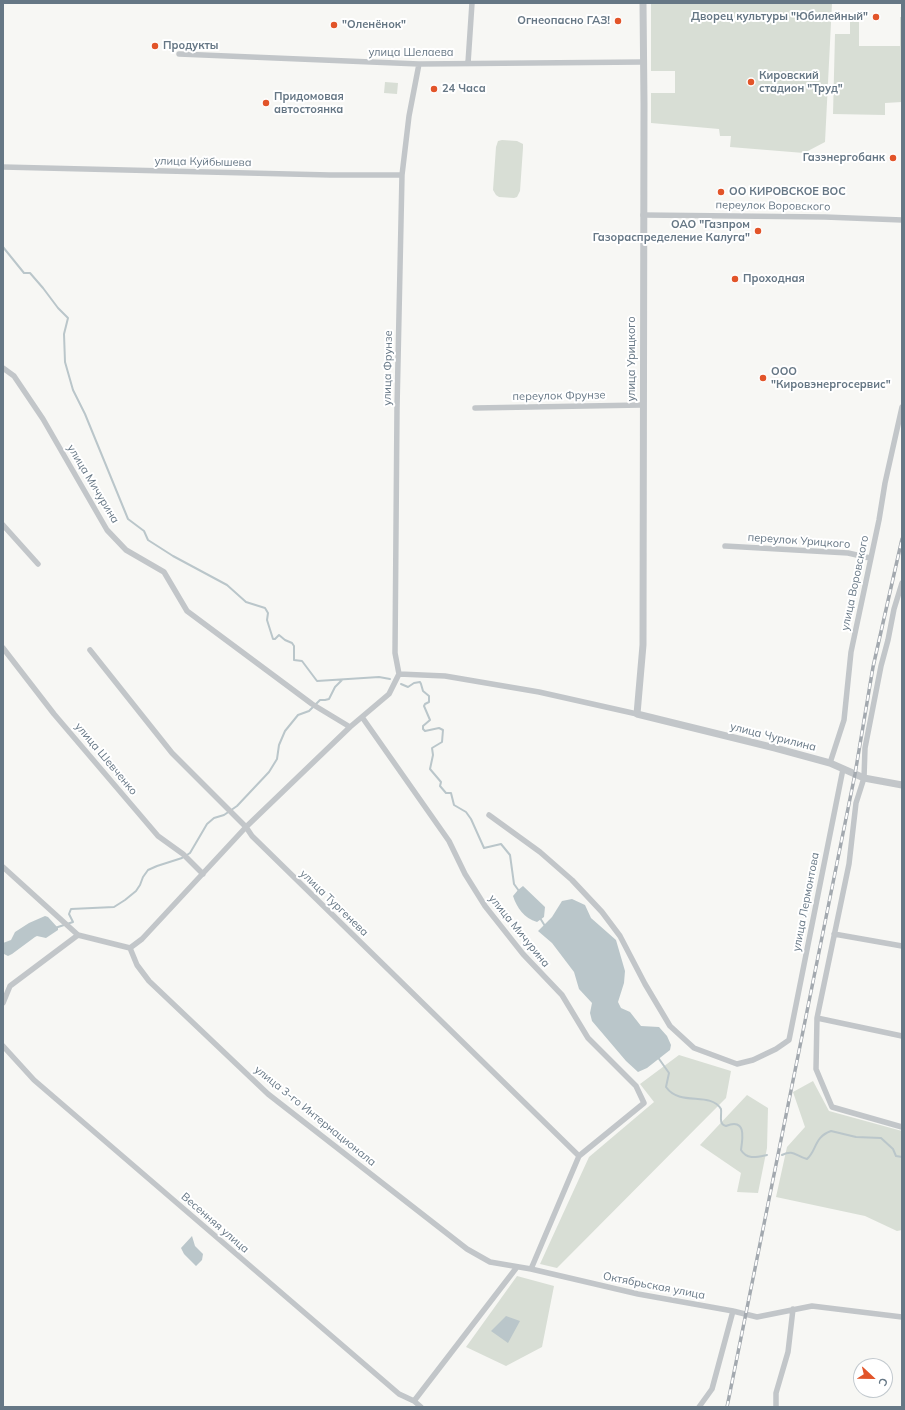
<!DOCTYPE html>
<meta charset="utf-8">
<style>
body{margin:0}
#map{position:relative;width:905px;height:1410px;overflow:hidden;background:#f7f7f4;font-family:Mulish,sans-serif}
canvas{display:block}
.frame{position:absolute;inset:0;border:4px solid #667785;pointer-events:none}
.north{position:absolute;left:853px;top:1358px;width:40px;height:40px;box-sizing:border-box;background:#fff;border:1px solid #c2c9ce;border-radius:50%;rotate:112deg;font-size:11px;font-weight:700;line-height:16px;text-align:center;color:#667785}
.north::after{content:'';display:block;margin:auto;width:14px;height:18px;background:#e25429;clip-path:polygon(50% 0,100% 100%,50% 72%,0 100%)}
</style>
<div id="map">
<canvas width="905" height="1410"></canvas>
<div class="frame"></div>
<div class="north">С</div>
</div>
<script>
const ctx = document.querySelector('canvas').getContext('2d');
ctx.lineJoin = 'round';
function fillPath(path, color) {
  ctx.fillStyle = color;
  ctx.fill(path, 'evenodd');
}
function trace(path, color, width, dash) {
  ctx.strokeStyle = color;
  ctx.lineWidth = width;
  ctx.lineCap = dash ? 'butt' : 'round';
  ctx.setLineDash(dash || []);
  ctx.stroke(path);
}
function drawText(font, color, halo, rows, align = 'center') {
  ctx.font = font + ' Mulish,sans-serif';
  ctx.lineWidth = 4;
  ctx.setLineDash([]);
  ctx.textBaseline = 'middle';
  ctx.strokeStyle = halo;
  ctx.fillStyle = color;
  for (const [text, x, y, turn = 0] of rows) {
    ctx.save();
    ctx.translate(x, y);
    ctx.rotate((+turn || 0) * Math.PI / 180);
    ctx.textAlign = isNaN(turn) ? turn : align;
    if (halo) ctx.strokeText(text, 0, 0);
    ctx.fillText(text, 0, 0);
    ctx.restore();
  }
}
const green = new Path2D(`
 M651,3H832L825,142L804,153L730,147L731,136H720L719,129L651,123V93H675V71H651Z
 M859,14V46H900V17H902V102L885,103V115L833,114L835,34H850V15Z
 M385,82L398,83L397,94L384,93Z
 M502,140L517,141L523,144V148L520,191L517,197L514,198L499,197L496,195L493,190L496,147L498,141Z
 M679,1055L731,1071L726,1098L557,1268L540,1264L589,1157L654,1102L640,1084Z
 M813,1081L829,1111L902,1131V1230L897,1231L865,1216L776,1197L787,1147L805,1127L793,1092Z
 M747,1095L768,1108L767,1148L758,1193L737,1192L741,1173L700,1145Z
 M517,1276L554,1286L542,1347L506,1366L466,1347Z`);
const water = new Path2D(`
 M523,886L545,907L544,917L537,922C524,918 517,908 513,896L518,890Z
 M572,899L585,905L591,918L616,940L625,971L624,983L618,1002L621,1008L630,1012L641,1026L659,1027L667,1036L671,1045L670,1050L647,1068L638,1072L626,1061L592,1021L590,1013L592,1003L579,989L574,972L552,943L538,931L552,917L562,901Z
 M45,916L48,917L58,928V930L46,938L37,936L35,937L12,954L8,956L4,954L3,943L11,940L15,932L29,923Z
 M192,1236L195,1246L203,1254L202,1260L196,1266L184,1254L181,1248Z
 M506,1316L520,1321L508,1343L491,1331Z`);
const stream = new Path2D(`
 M3,247L24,273H30L43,288L58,308L68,318L64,334L65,362L73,390L85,414L128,519L144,531L148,540L173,556L227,585L246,602L265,608L268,613L267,620L273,639H275L279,635L285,640L292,643L294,646V660L302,661L317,681L379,677L390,679
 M401,684L408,687L414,683L420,682L421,684L423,691L429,696V702L425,704L424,706L430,720L423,726V729L425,731L439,728L443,730L442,742L432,748L433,755L430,769L441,782L440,786L446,793H451L454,805L466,812L471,819L484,848L501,844L510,855L514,884L519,891
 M540,918L545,926
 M55,928L73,922L69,914L71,909L114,907L125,900L136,891L140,885L143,877L148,870L157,866L182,858L190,853L207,824L214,818L224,815L237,806L269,772L277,759L279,745L285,731L298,715L309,711L320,700H325L329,699L335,687L342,680
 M657,1056L669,1073L666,1087C680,1107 710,1091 721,1109C722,1116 718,1124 726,1126C746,1118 743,1137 741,1150C747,1160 757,1157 767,1155
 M782,1155C794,1149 795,1156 807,1159C817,1150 814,1137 831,1131L856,1137L881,1138L893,1149L896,1156L902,1157`);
const minor = new Path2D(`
 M179,54L419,64L643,62
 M468,63L472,3
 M3,167L330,175H402
 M643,215L825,217L902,220
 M3,368L14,376L43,419L107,530L126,550L164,572L187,611L312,704L350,727
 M475,408L642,405
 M3,525L38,564
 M725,546L848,553L870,558
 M902,583L894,609L888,640L881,666L865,748L864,778L856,803L849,864L817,1018L816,1069L832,1107L902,1127
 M3,648L54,714L158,836L183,854L203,874
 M90,650L172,753L246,827L252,836L579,1156
 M399,674L395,653L397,408L402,175L409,116L419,64
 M399,674L445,676L539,692L637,714
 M362,717L449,841L465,874L485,906L523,954L562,995L588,1038L636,1086L644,1103L579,1156L531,1269
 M830,763L844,720L851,652L879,520L885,483L902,407
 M489,815L540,852L572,880L602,912L620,936L645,984L670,1026L694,1048L737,1064L753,1060L776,1049L789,1040L843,769
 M3,867L78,935L130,948L137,965L149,981L268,1094L467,1249L490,1262L531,1269L638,1294L733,1311L757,1317L812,1306L902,1317
 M834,934L902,946
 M130,948L142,939L246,827L350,727L389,694L399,674
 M3,1003L10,986L78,935
 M817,1018L902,1036
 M3,1046L34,1080L399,1394L414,1401L421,1407
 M414,1401L517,1267
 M699,1407L712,1389L733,1311
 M776,1407V1393L788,1352L793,1309`);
const tertiary = new Path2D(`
 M643,3L644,104L643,645L637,714L775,748L830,763L864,778L902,785`);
const rail = new Path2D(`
 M727,1407L855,774L873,667L902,539`);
const markers = [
 [876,17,4,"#e25429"],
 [618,21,4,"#e25429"],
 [334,25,4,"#e25429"],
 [155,46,4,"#e25429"],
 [751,82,4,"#e25429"],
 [434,89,4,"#e25429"],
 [266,103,4,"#e25429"],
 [893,158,4,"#e25429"],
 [721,192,4,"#e25429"],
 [758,231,4,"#e25429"],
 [735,279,4,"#e25429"],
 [763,378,4,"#e25429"]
];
const poiNames = [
 ["Дворец культуры \"Юбилейный\"",868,17,"right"],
 ["Огнеопасно ГАЗ!",610,21,"right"],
 ["\"Оленёнок\"",342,25],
 ["Продукты",163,46],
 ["Кировский",759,76],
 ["стадион \"Труд\"",759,89],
 ["24 Часа",442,89],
 ["Придомовая",274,97],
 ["автостоянка",274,110],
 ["Газэнергобанк",885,158,"right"],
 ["ОО КИРОВСКОЕ ВОС",729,192],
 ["ОАО \"Газпром",750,225,"right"],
 ["Газораспределение Калуга\"",750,238,"right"],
 ["Проходная",743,279],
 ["ООО",771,372],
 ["\"Кировэнергосервис\"",771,385]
];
const streetNames = [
 ["улица Шелаева",411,53],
 ["улица Куйбышева",203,162,1],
 ["переулок Воровского",773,206,1],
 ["улица Урицкого",632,359,-90],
 ["улица Фрунзе",388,368,-89],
 ["переулок Фрунзе",559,396,-1],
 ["улица Мичурина",93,484,59],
 ["переулок Урицкого",799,541,4],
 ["улица Воровского",855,583,-78],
 ["улица Чурилина",773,737,14],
 ["улица Шевченко",106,759,50],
 ["улица Лермонтова",806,902,-79],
 ["улица Тургенева",334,903,44],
 ["улица Мичурина",519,931,51],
 ["улица 3-го Интернационала",315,1116,39],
 ["Весенняя улица",215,1223,41],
 ["Октябрьская улица",654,1286,11]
];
fillPath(green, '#d8ded5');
fillPath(water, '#bac6ca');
trace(stream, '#bac6ca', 2);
trace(minor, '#c2c6c9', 5.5);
trace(tertiary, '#c2c6c9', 7);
trace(rail, '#a3a9af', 3.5);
trace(rail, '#fff', 2, [6]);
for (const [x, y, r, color] of markers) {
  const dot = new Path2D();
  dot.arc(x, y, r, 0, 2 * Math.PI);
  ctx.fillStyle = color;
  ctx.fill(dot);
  trace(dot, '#fff', 1.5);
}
drawText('bold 11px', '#667785', '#fff', poiNames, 'left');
drawText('11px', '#667785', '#fff', streetNames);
</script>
